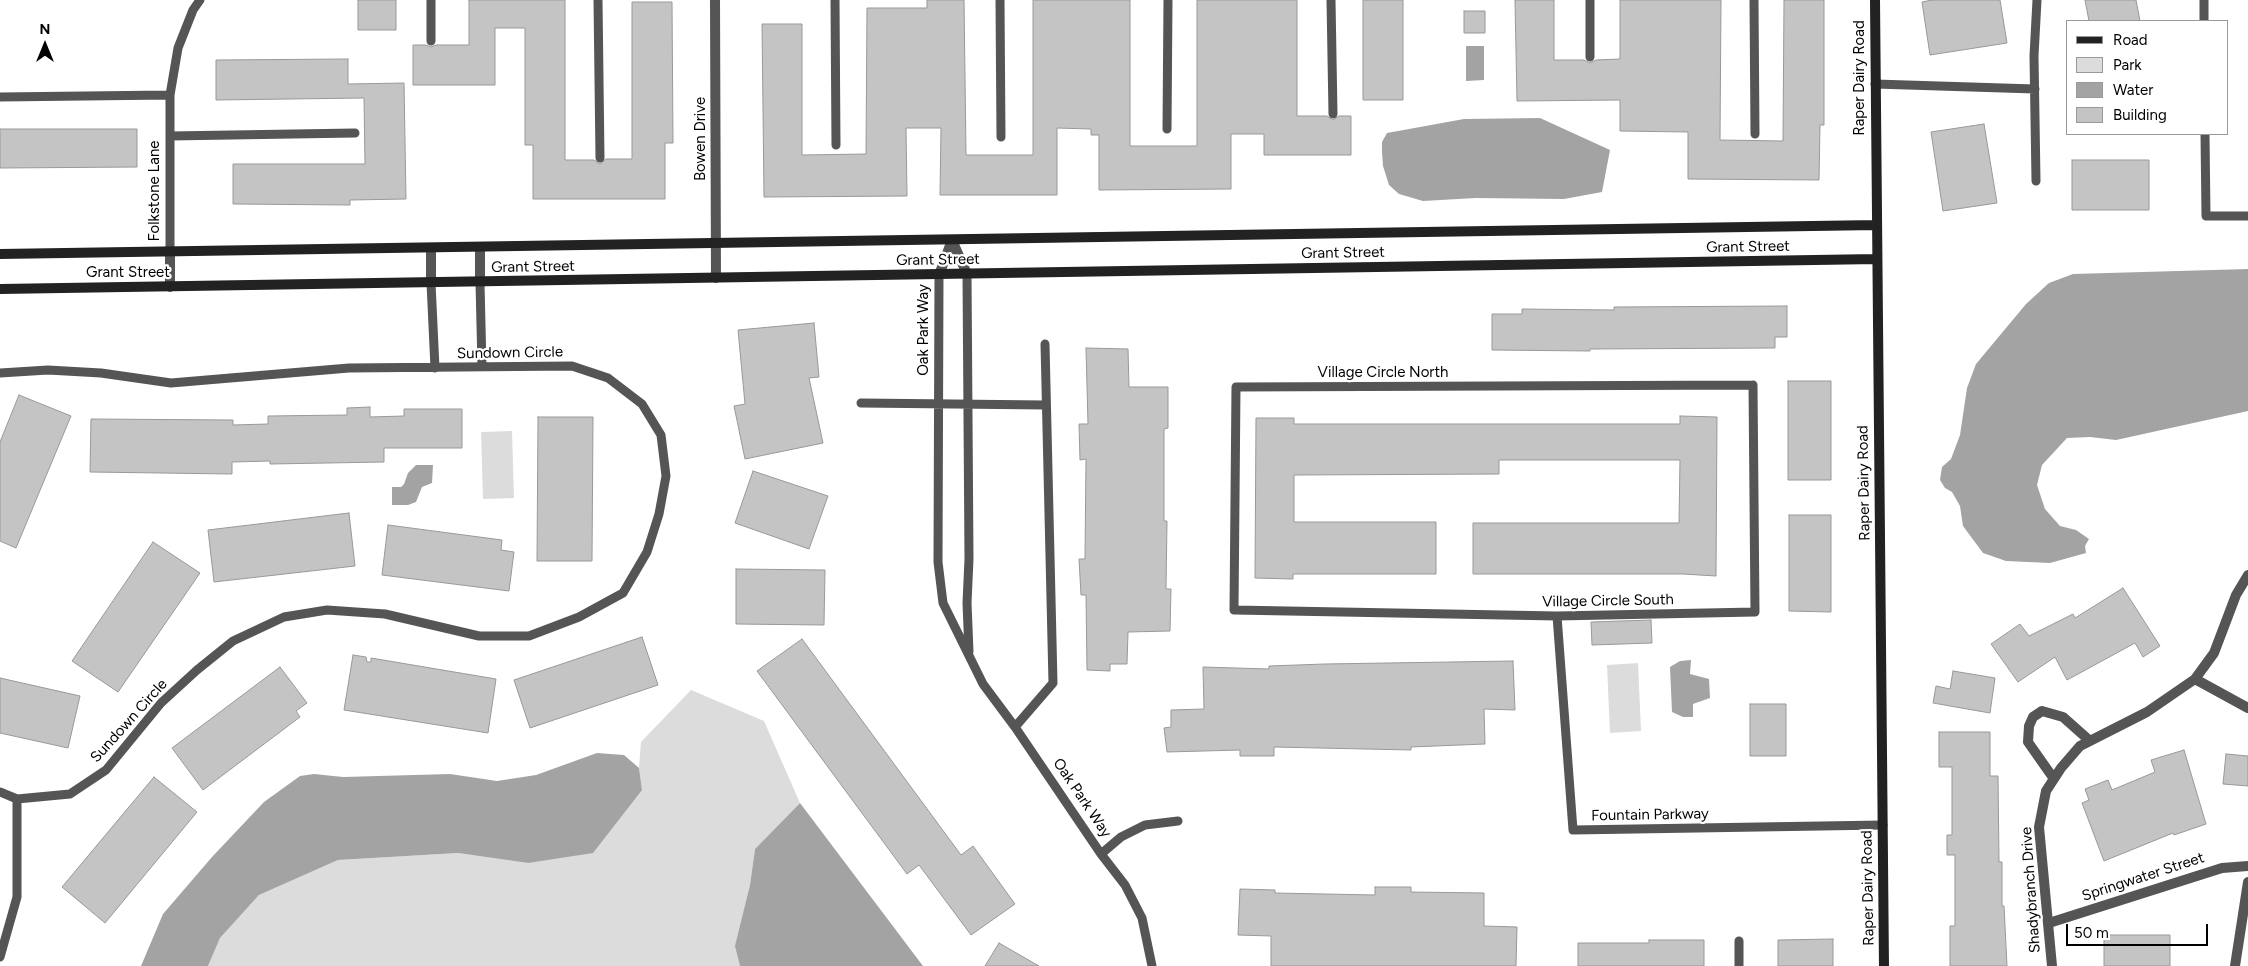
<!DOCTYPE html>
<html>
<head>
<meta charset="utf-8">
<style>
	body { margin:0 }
	#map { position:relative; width:2248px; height:966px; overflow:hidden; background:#fff; font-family:Figtree,sans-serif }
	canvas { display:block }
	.legend { position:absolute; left:2066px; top:20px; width:162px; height:115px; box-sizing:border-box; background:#fff; border:1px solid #999; margin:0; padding:6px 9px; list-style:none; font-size:15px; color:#000 }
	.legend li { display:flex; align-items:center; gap:10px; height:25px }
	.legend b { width:25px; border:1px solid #999 }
	.north { position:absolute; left:20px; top:20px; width:50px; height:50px; -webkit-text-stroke:4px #fff; paint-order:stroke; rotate:0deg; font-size:14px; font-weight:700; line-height:20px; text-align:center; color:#000 }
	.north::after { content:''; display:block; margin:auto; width:18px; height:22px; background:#000; clip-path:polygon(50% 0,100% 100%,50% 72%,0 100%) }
	.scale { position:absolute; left:2066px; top:924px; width:142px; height:22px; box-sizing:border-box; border:2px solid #000; border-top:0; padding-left:6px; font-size:15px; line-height:18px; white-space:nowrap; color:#000; -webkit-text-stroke:4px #fff; paint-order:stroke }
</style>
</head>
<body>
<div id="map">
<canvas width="2248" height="966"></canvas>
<ul class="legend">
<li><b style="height:6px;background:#222"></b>Road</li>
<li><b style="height:14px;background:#dcdcdc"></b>Park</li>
<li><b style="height:14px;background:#a3a3a3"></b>Water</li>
<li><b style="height:14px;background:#c4c4c4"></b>Building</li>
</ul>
<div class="north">N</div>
<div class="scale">50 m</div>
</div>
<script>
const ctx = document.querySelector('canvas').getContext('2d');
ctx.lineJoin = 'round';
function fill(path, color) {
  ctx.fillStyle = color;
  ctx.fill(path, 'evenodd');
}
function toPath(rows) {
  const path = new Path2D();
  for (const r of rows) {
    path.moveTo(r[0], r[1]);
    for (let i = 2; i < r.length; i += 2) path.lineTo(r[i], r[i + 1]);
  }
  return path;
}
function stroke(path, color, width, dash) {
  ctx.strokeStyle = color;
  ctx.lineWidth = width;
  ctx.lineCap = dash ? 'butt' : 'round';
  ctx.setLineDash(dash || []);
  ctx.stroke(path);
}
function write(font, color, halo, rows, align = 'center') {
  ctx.font = font + ' Figtree,sans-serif';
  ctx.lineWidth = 4.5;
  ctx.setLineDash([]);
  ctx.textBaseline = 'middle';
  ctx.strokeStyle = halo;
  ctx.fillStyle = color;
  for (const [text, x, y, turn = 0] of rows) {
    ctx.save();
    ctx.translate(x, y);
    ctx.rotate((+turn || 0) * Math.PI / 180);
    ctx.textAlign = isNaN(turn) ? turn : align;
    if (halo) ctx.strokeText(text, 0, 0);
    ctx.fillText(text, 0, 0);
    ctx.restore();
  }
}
fill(toPath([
	[512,431,514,498,483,499,481,432],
	[1638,663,1641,731,1610,733,1607,665],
	[691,690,764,721,800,803,755,849,750,885,736,946,740,966,208,966,220,938,259,895,338,860,458,853,528,863,642,790,639,768,641,742]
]), '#dcdcdc');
fill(toPath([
	[1466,46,1484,46,1484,80,1466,81],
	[1540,118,1610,150,1602,192,1564,199,1476,198,1423,201,1399,194,1389,185,1383,166,1382,152,1382,142,1387,133,1464,119],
	[2248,269,2248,411,2116,440,2090,437,2067,438,2042,465,2037,485,2045,509,2060,526,2076,530,2089,539,2085,546,2086,553,2050,563,2006,561,1983,553,1963,526,1960,506,1952,492,1945,488,1940,480,1942,467,1951,459,1960,435,1967,388,1976,364,2026,304,2049,283,2073,274],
	[416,465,433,465,432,483,422,487,416,502,408,505,392,505,392,487,401,487,404,484,408,473],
	[1691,660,1690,674,1709,679,1710,698,1693,704,1693,717,1683,717,1672,712,1670,667,1680,661],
	[597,753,624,755,639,768,642,790,593,853,528,863,458,853,338,860,259,895,220,938,208,966,141,966,163,914,212,857,264,802,300,776,314,774,343,777,450,774,497,781,536,775],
	[800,803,923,966,740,966,735,946,750,885,755,849]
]), '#a3a3a3');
const building = toPath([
	[358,0,396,0,396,30,358,30,358,0],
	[469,0,565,0,565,160,594,160,600,164,606,159,632,159,632,2,672,2,673,143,665,143,665,199,533,199,533,145,525,145,525,28,495,28,495,85,413,85,413,45,426,45,431,47,436,45,469,45,469,0],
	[927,0,964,0,966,155,1033,155,1033,0,1130,0,1130,146,1197,146,1197,0,1297,0,1297,116,1327,116,1333,120,1339,116,1351,116,1351,155,1264,155,1264,134,1231,134,1231,189,1099,190,1099,135,1091,135,1091,129,1057,128,1057,195,940,195,941,128,906,128,907,196,764,197,762,24,802,24,802,155,866,154,867,8,927,8,927,0],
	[1363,0,1403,0,1403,100,1363,100,1363,0],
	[1515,0,1554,0,1554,60,1584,60,1590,63,1596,60,1620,59,1620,0,1721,0,1720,140,1783,141,1784,0,1824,0,1824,125,1820,125,1819,180,1688,179,1688,132,1620,131,1620,100,1517,101,1515,0],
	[1932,0,2000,0,2007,43,1930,55,1922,2,1932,0],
	[2085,0,2136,0,2140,21,2089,21,2085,0],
	[1464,11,1485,11,1485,33,1464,33,1464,11],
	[348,59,348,84,404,83,406,199,350,200,350,205,233,204,233,164,365,164,364,98,216,100,216,60,348,59],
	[1984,124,1997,203,1943,211,1931,132,1984,124],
	[0,129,137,129,137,167,0,168,0,129],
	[2072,160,2149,160,2149,210,2072,210,2072,160],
	[1787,306,1787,337,1775,337,1775,348,1590,349,1590,351,1492,350,1492,314,1522,314,1522,309,1614,310,1614,307,1787,306],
	[814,323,819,377,809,378,823,443,745,459,734,406,745,404,738,330,814,323],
	[1086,348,1128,349,1129,387,1168,387,1168,428,1164,429,1164,521,1167,521,1166,589,1171,589,1170,631,1128,632,1127,664,1110,664,1110,671,1087,670,1086,595,1081,595,1079,559,1085,559,1086,459,1080,460,1079,424,1088,424,1086,348],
	[1788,381,1831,381,1831,480,1788,480,1788,381],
	[19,395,71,416,16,548,0,541,0,442,19,395],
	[370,407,370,417,404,416,404,409,462,409,462,448,384,448,384,462,270,464,270,461,232,462,232,474,90,472,91,419,233,420,233,425,268,424,268,416,347,415,347,408,370,407],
	[1680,416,1717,417,1716,576,1683,574,1473,574,1473,523,1679,523,1680,460,1499,460,1499,474,1294,475,1294,522,1436,522,1436,574,1293,574,1293,579,1255,578,1256,418,1294,418,1294,424,1680,424,1680,416],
	[538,417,593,417,592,561,537,561,538,417],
	[753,471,828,496,809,549,735,523,753,471],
	[349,513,355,566,214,582,208,530,349,513],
	[1789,515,1831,515,1831,612,1789,611,1789,515],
	[388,525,502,540,501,550,514,552,509,591,382,575,388,525],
	[153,542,200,573,118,692,72,661,153,542],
	[736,569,825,570,824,625,736,624,736,569],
	[2123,588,2160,646,2143,657,2135,643,2067,680,2055,657,2018,682,1991,644,2020,624,2029,636,2073,614,2075,618,2123,588],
	[1651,620,1652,643,1592,645,1591,622,1651,620],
	[642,637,658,685,530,728,514,680,642,637],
	[802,639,961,855,973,846,1015,904,971,935,919,865,907,874,757,671,802,639],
	[353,655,366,657,367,662,371,662,371,658,496,679,488,733,344,710,353,655],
	[1513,661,1515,710,1484,709,1485,744,1411,747,1411,750,1274,747,1274,756,1240,756,1240,750,1167,752,1164,728,1171,727,1171,710,1204,709,1203,667,1269,669,1269,666,1325,664,1513,661],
	[280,667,307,703,296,711,300,717,203,790,172,748,280,667],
	[1953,671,1995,678,1990,713,1933,703,1936,686,1950,689,1953,671],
	[0,678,80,696,68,748,0,733,0,678],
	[1750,704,1786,704,1786,756,1750,756,1750,704],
	[1939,732,1990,732,1990,776,1998,776,1999,862,2002,862,2002,906,2004,906,2007,966,1950,966,1950,926,1955,926,1955,855,1947,855,1947,835,1952,835,1952,767,1939,767,1939,732],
	[2184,750,2206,824,2174,835,2173,833,2104,861,2082,803,2089,800,2085,789,2108,780,2112,790,2155,772,2151,760,2184,750],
	[2226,754,2248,756,2248,786,2223,784,2226,754],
	[154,777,197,812,105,923,62,887,154,777],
	[1375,887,1411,887,1411,892,1484,893,1484,926,1517,927,1516,966,1271,966,1271,936,1238,935,1240,889,1275,890,1275,893,1375,895,1375,887],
	[2104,935,2170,935,2170,966,2104,966,2104,935],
	[1833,939,1833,966,1778,966,1778,940,1833,939],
	[1649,940,1704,940,1704,966,1578,966,1578,943,1649,943,1649,940],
	[999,943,1039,966,985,966,999,943]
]);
fill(building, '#c4c4c4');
stroke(building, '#999', 1);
stroke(toPath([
	[431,0,431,41],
	[598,0,600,158],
	[835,0,836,145],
	[1000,0,1001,137],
	[1331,0,1333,114],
	[1590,0,1590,57],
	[1754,0,1755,134],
	[2204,0,2204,21],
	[1875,84,2035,89],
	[0,97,170,95],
	[1167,129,1168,0],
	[2205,134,2206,216,2248,216],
	[170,136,355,133],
	[2036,181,2034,56,2037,0],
	[170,252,170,95,178,48,193,10,200,0],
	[967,274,969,559,967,603,969,652],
	[939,275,938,562,943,603,983,684,1015,727,1101,854,1125,885,1142,918,1152,966],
	[431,283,435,368],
	[480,283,482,367],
	[0,373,48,370,101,373,171,383,349,368,572,366,608,378,642,404,661,435,666,476,659,514,647,552,623,593,579,617,529,636,479,636,385,614,327,610,284,617,233,641,197,670,161,703,106,770,70,794,17,799,0,792],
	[1753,385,1755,612,1557,616,1234,610,1236,387,1753,385],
	[861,403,1045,405],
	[1557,616,1573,830,1883,825],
	[1015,727,1053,683,1045,344],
	[1101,854,1121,837,1145,825,1178,821],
	[0,957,17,897,17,799],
	[1739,966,1739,941]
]), '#555', 9);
stroke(toPath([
	[715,0,716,278],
	[952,240,967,274],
	[480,248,480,283],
	[431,249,431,283],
	[170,252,170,287],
	[939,275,952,240],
	[2195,679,2248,708],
	[2054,779,2028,742,2029,726,2033,717,2042,711,2063,717,2090,741],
	[2049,923,2222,868,2248,866],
	[2052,966,2039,827,2046,791,2061,768,2080,746,2147,712,2195,679,2214,653,2236,595,2248,575],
	[2235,966,2248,882]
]), '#555', 10);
stroke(toPath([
	[1875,0,1884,966],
	[0,254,1877,225],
	[0,289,1877,259]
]), '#222', 10);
write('15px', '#000', '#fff', [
	["Raper Dairy Road",1860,78,-90],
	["Bowen Drive",701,139,-90],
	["Folkstone Lane",155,191,-90],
	["Grant Street",1748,247,-1],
	["Grant Street",1343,253,-1],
	["Grant Street",938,260,-1],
	["Grant Street",533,267,-1],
	["Grant Street",128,273],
	["Oak Park Way",924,330,-90],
	["Sundown Circle",510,353,-1],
	["Village Circle North",1383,373],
	["Raper Dairy Road",1864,483,-91],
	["Village Circle South",1608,601,-1],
	["Sundown Circle",129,721,-48],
	["Oak Park Way",1082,798,56],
	["Fountain Parkway",1650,815,-1],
	["Springwater Street",2143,877,-18],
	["Raper Dairy Road",1868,888,-91],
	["Shadybranch Drive",2031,890,-94]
]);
</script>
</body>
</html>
